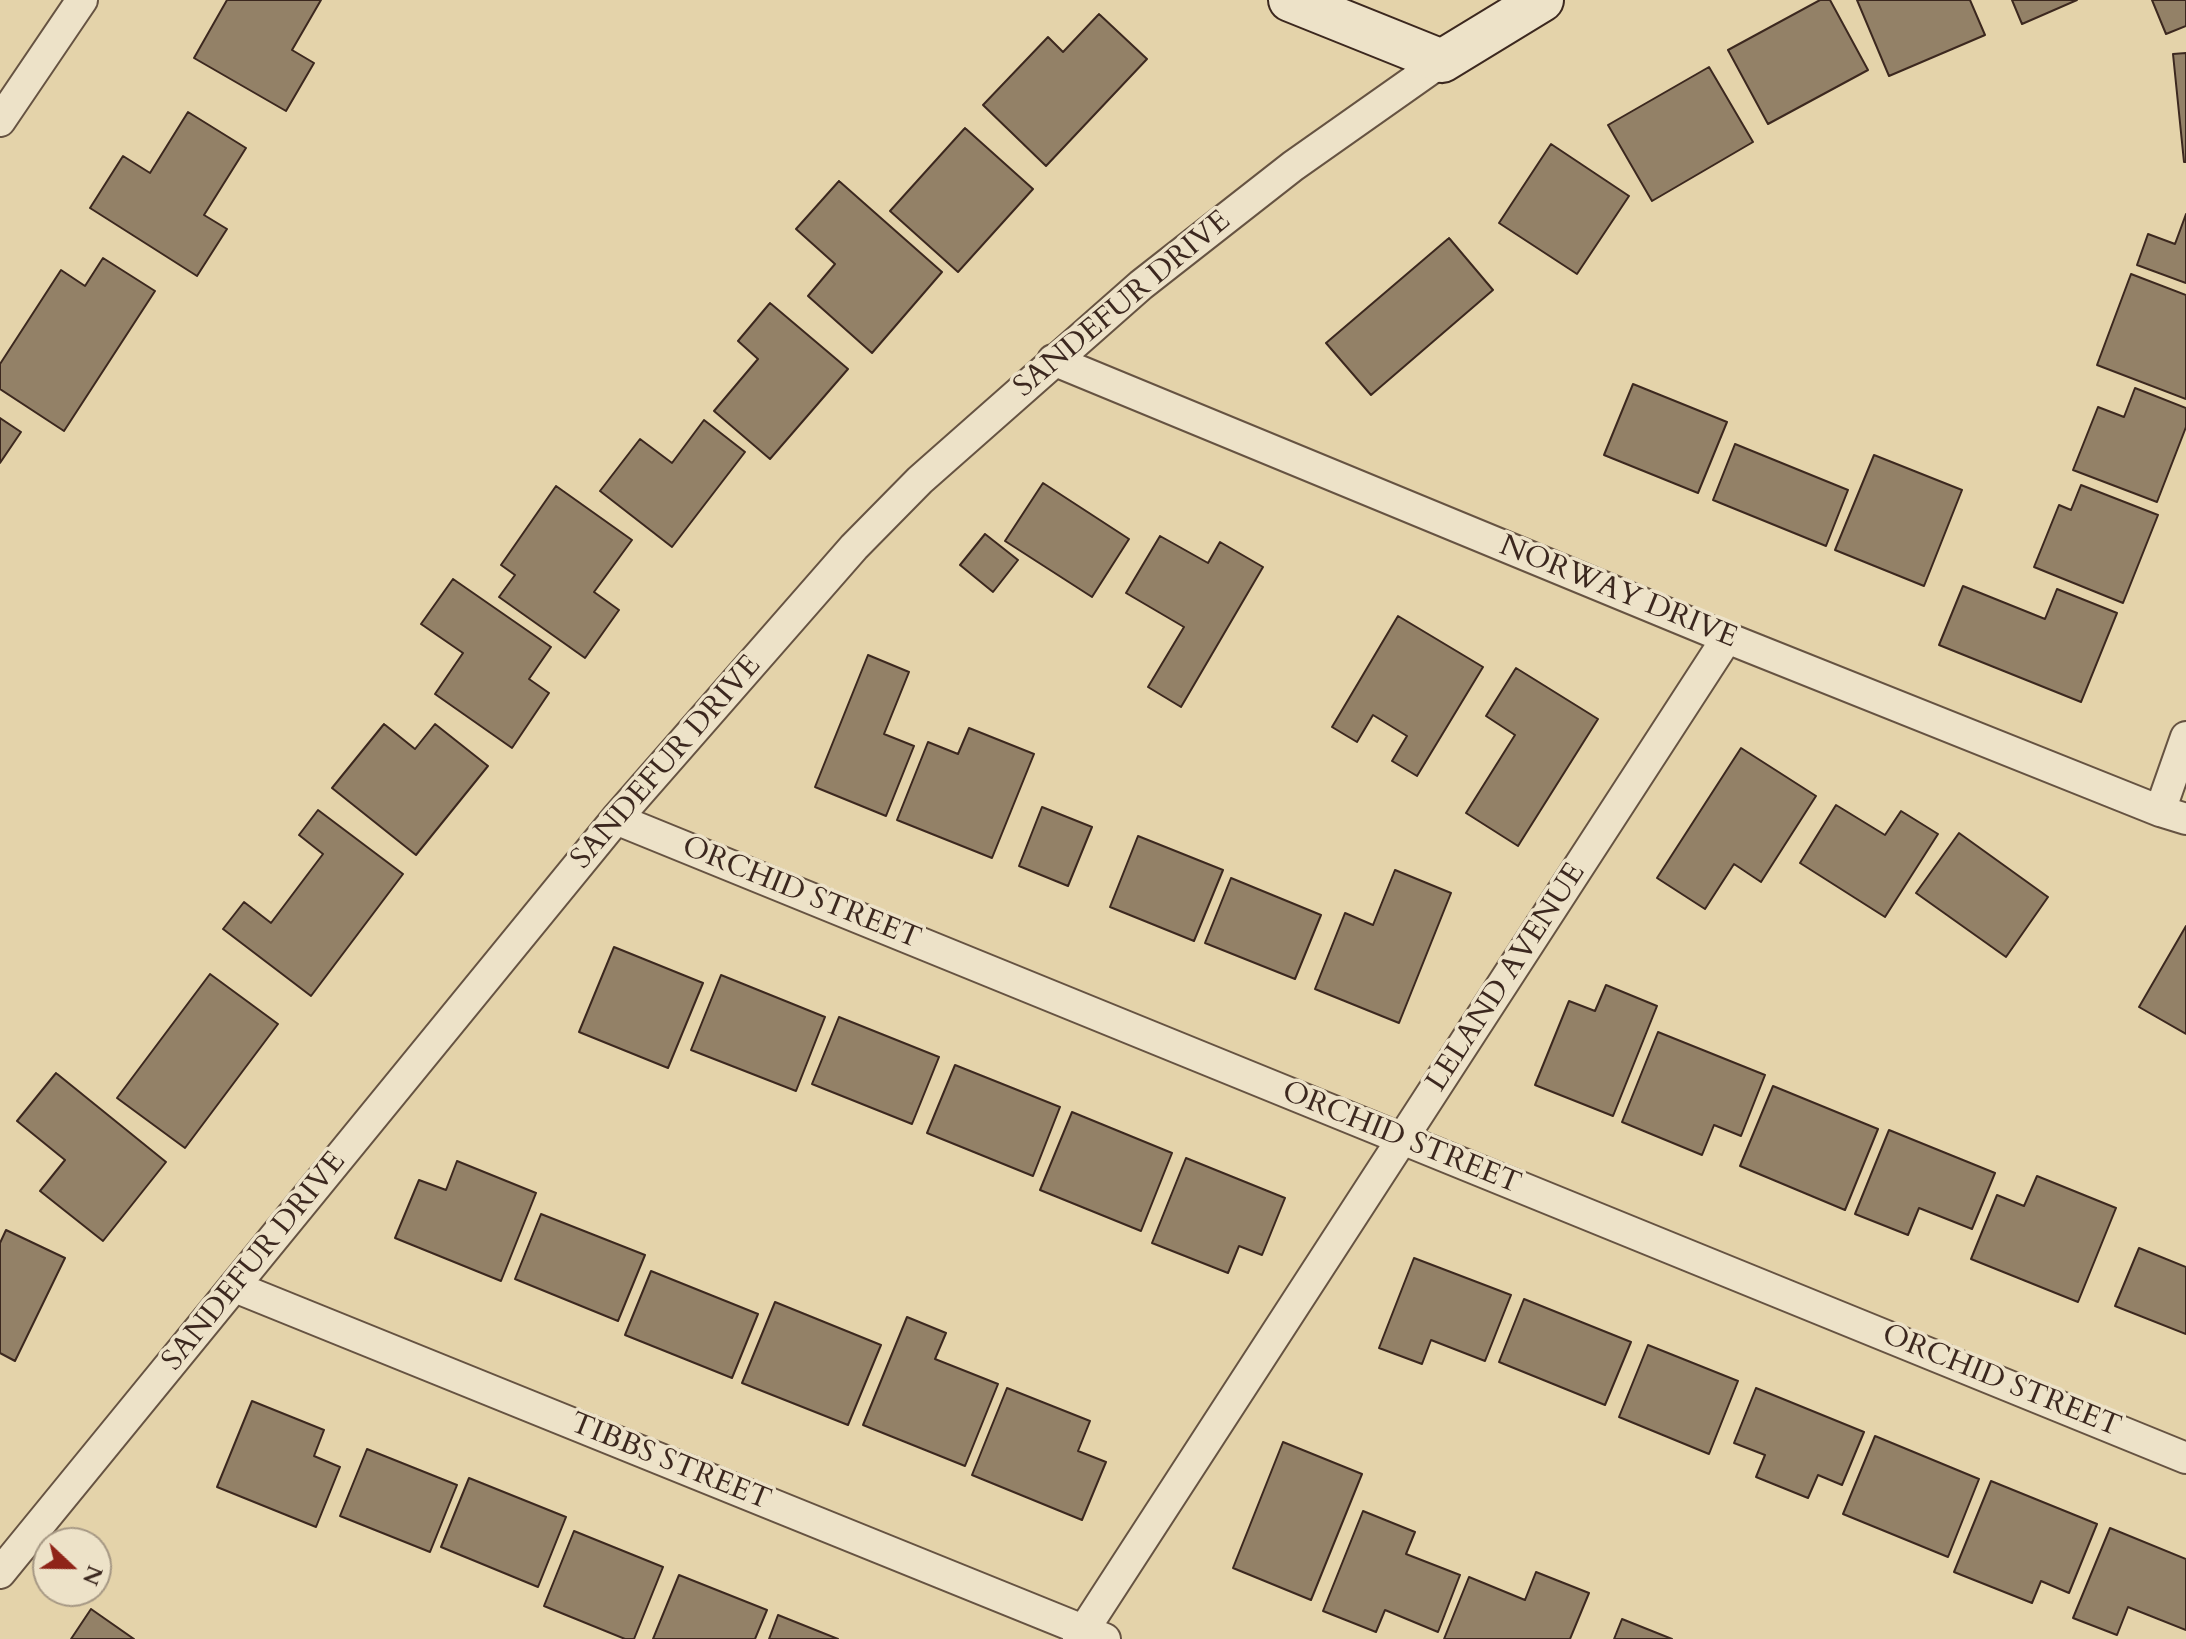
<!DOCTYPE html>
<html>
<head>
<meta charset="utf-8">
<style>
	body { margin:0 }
	#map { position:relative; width:2186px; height:1639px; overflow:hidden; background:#e4d3aa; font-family:Cardo,serif }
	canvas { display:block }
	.north { position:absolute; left:32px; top:1527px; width:80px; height:80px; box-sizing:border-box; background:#ede2c8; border:2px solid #a69884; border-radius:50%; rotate:112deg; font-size:22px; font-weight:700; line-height:32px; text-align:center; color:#3c281f }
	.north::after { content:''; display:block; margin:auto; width:28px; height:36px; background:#8f2418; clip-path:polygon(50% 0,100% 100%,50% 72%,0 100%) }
</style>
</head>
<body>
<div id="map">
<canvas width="2186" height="1639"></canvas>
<div class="north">N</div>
</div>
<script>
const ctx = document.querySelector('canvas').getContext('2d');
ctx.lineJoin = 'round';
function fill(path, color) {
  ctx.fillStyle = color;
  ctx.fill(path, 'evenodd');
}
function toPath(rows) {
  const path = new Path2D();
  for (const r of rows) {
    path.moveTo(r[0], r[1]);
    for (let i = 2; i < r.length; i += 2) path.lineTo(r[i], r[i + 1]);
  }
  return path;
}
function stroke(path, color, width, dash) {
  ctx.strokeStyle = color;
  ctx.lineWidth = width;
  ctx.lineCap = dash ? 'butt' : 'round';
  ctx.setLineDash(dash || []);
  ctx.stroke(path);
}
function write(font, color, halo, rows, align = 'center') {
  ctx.font = font + ' Cardo,serif';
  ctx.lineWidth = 7;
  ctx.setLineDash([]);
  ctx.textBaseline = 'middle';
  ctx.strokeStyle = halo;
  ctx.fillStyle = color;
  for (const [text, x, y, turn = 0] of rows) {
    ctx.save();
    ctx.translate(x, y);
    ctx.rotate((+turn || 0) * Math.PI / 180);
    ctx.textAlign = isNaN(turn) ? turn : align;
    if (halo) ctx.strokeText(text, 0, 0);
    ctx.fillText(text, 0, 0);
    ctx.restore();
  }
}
const building = toPath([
	[227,0,321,0,292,50,314,63,286,111,194,58,227,0],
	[1820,0,1830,0,1868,70,1768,124,1728,50,1820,0],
	[1857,0,1970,0,1985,35,1889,76,1857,0],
	[2012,0,2077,0,2022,24,2012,0],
	[2152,0,2186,0,2186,26,2166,34,2152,0],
	[1099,14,1147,59,1046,166,983,105,1048,37,1063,52,1099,14],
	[2186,53,2186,162,2184,162,2173,54,2186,53],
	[1709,67,1753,142,1652,201,1608,125,1709,67],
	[188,112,246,148,204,215,227,229,197,276,90,208,123,156,150,173,188,112],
	[965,128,1033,189,958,272,890,211,965,128],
	[1551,144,1629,196,1577,274,1499,223,1551,144],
	[839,181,942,272,872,353,808,296,835,264,796,229,839,181],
	[2186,214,2186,283,2137,265,2148,234,2175,244,2186,214],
	[1449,238,1493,290,1371,395,1326,343,1449,238],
	[103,258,155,291,64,431,0,389,0,364,61,270,85,286,103,258],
	[2131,274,2186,295,2186,399,2097,365,2131,274],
	[770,303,848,369,770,459,714,411,758,359,738,341,770,303],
	[1633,384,1727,422,1698,493,1604,455,1633,384],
	[2135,388,2186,408,2186,427,2157,502,2073,470,2098,407,2124,417,2135,388],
	[0,418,21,432,0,463,0,418],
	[704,420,745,452,672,547,600,491,640,439,672,463,704,420],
	[1735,444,1848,490,1826,546,1713,500,1735,444],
	[1874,455,1962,490,1924,586,1835,550,1874,455],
	[1043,483,1129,539,1092,597,1005,541,1043,483],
	[2081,485,2158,515,2123,603,2034,567,2059,505,2071,510,2081,485],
	[556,486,632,540,594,592,619,610,585,658,499,597,515,575,501,565,556,486],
	[985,534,1018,560,993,592,960,565,985,534],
	[1160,536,1208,563,1220,542,1263,567,1181,707,1148,687,1184,627,1126,593,1160,536],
	[453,579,551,647,529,679,549,693,512,748,435,694,463,653,421,624,453,579],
	[1963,586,2045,619,2057,589,2117,613,2081,702,1939,645,1963,586],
	[1398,616,1483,667,1417,776,1392,761,1407,736,1373,715,1357,742,1332,727,1398,616],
	[868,655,909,672,884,734,914,746,886,816,815,787,868,655],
	[1516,668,1598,719,1518,846,1466,813,1515,735,1486,716,1516,668],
	[384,724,415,749,435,724,488,766,416,855,332,788,384,724],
	[969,728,1034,754,992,858,897,820,928,742,958,754,969,728],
	[1741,748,1816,796,1761,882,1734,864,1705,909,1657,878,1741,748],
	[1836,805,1885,835,1901,811,1938,834,1885,917,1800,863,1836,805],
	[1042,807,1092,827,1068,886,1019,866,1042,807],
	[318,810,403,874,311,996,223,929,244,902,271,923,323,854,299,835,318,810],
	[1959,833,2048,897,2006,957,1916,893,1959,833],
	[1138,836,1223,870,1194,941,1110,907,1138,836],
	[1395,870,1451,893,1399,1023,1315,989,1345,913,1373,925,1395,870],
	[1231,878,1321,915,1295,979,1205,943,1231,878],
	[2186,926,2186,1034,2139,1007,2186,926],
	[614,947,703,983,668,1068,579,1032,614,947],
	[210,974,278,1024,185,1148,117,1098,210,974],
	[721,975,825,1017,796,1091,691,1050,721,975],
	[1606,985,1657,1006,1613,1116,1535,1085,1569,1001,1595,1011,1606,985],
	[839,1017,939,1057,912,1124,812,1084,839,1017],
	[1658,1032,1765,1075,1741,1136,1714,1125,1702,1155,1622,1122,1658,1032],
	[955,1065,1060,1107,1033,1176,927,1133,955,1065],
	[56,1073,166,1162,103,1241,40,1191,65,1160,17,1121,56,1073],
	[1773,1086,1878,1129,1845,1210,1740,1166,1773,1086],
	[1072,1112,1172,1153,1141,1231,1040,1190,1072,1112],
	[1889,1130,1995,1173,1972,1229,1919,1208,1908,1235,1855,1214,1889,1130],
	[1186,1158,1285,1198,1262,1255,1239,1246,1228,1273,1152,1243,1186,1158],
	[457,1161,536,1193,501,1281,395,1238,419,1180,446,1190,457,1161],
	[2037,1176,2116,1208,2078,1302,1971,1259,1997,1195,2024,1206,2037,1176],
	[541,1214,645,1255,618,1321,515,1279,541,1214],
	[6,1230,65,1258,15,1361,0,1353,0,1243,6,1230],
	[2139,1248,2186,1267,2186,1334,2115,1306,2139,1248],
	[1414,1258,1511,1295,1485,1361,1431,1340,1422,1364,1379,1348,1414,1258],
	[651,1271,758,1314,732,1378,625,1335,651,1271],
	[1524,1299,1631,1342,1605,1405,1499,1362,1524,1299],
	[775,1302,881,1345,848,1425,742,1383,775,1302],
	[907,1317,946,1333,935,1359,998,1384,965,1466,863,1425,907,1317],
	[1648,1345,1738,1381,1709,1454,1619,1417,1648,1345],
	[1007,1388,1090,1421,1078,1451,1106,1462,1082,1520,972,1475,1007,1388],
	[1756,1388,1864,1432,1842,1485,1818,1475,1808,1498,1756,1477,1765,1455,1734,1443,1756,1388],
	[252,1401,324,1430,314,1456,340,1467,316,1527,217,1487,252,1401],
	[1875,1436,1979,1479,1948,1557,1843,1514,1875,1436],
	[1283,1442,1362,1474,1311,1600,1233,1568,1283,1442],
	[367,1449,457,1485,430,1552,340,1516,367,1449],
	[469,1478,566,1517,538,1587,441,1547,469,1478],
	[1991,1481,2097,1524,2069,1593,2041,1581,2032,1603,1954,1572,1991,1481],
	[1363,1511,1415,1532,1406,1554,1460,1575,1438,1632,1385,1610,1376,1632,1323,1611,1363,1511],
	[2110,1528,2186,1559,2186,1630,2128,1607,2117,1635,2073,1618,2110,1528],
	[574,1531,663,1567,634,1639,625,1639,544,1606,574,1531],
	[1536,1572,1589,1593,1570,1639,1444,1639,1469,1577,1525,1600,1536,1572],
	[679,1575,767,1610,755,1639,653,1639,679,1575],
	[91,1609,134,1639,71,1639,91,1609],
	[778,1615,838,1639,769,1639,778,1615],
	[1622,1619,1672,1639,1614,1639,1622,1619]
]);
fill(building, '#938167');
stroke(building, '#3c281f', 2);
const street = toPath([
	[0,121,82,0],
	[1053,360,1727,638,2160,811,2186,819],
	[2160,811,2186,737],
	[616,819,2186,1458],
	[235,1287,1105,1639],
	[0,1573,616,819,854,547,920,480,1141,285,1293,166,1442,61],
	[1078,1639,1727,638]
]);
const secondary = toPath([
	[1290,0,1442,61,1542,0]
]);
stroke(street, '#665342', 34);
stroke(secondary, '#3c281f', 46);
stroke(street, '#ede2c8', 30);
stroke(secondary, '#ede2c8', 42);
write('30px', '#3c281f', '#ede2c8', [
	["SANDEFUR DRIVE",1123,305,-40],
	["NORWAY DRIVE",1618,593,22],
	["SANDEFUR DRIVE",667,763,-49],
	["ORCHID STREET",801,894,22],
	["LELAND AVENUE",1507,978,-57],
	["ORCHID STREET",1401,1139,22],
	["SANDEFUR DRIVE",255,1262,-51],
	["ORCHID STREET",2001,1382,22],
	["TIBBS STREET",670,1463,22]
]);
</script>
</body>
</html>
